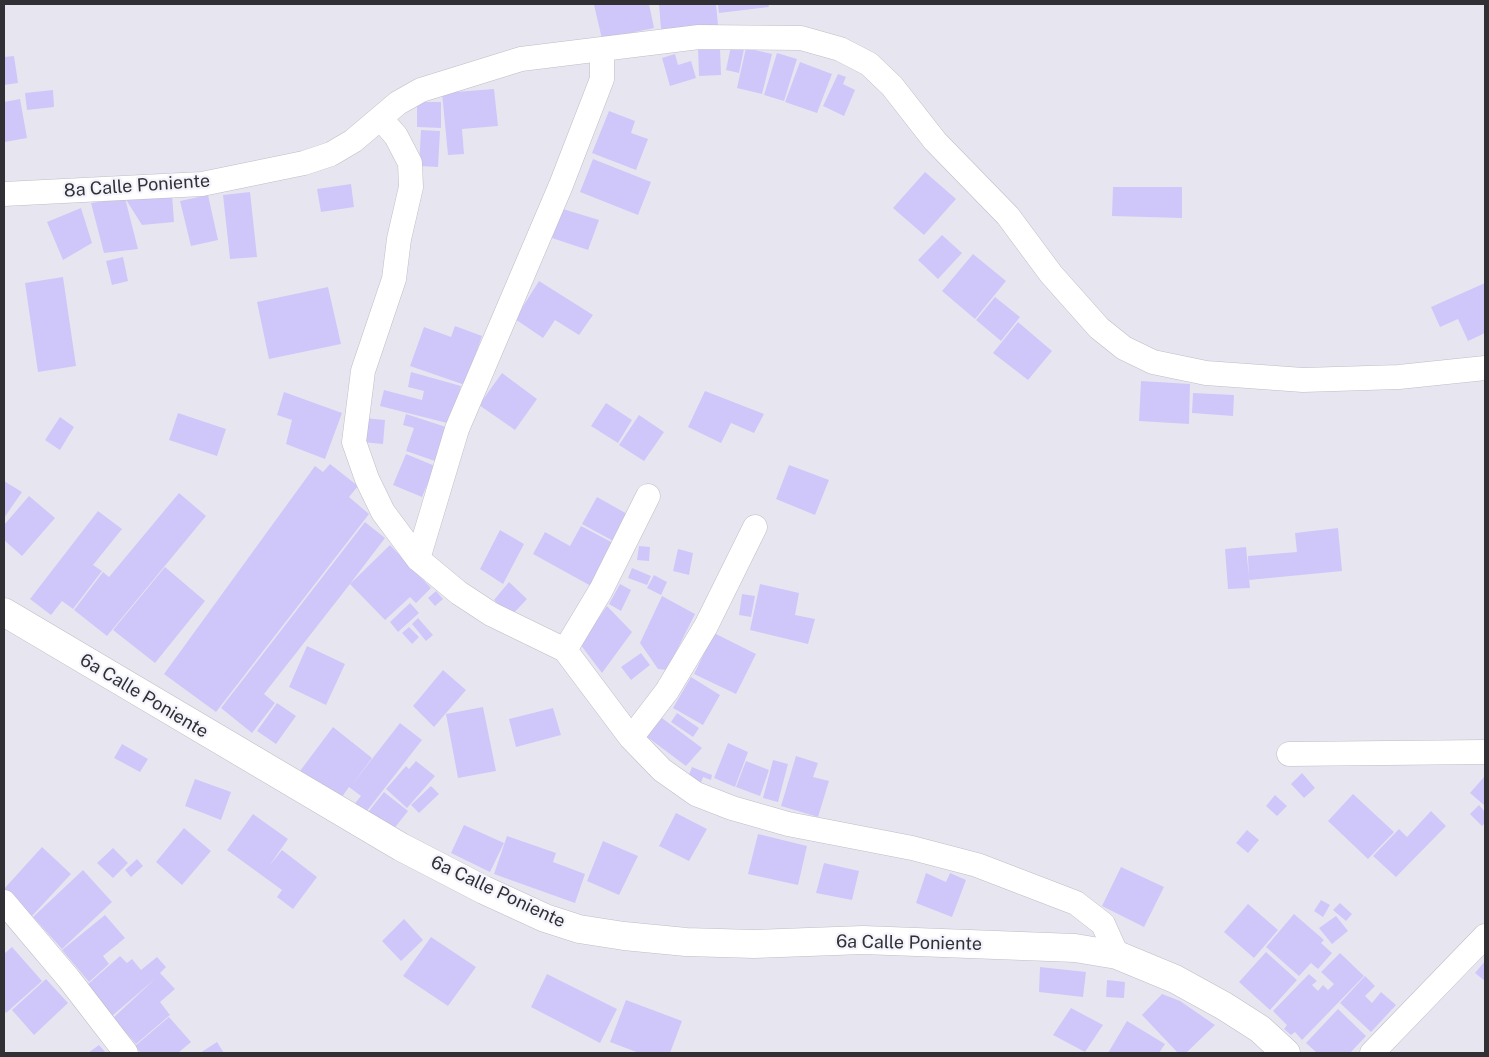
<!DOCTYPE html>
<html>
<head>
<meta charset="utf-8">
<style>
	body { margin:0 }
	#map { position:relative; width:1489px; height:1057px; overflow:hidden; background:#e7e6f0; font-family:"Public Sans",sans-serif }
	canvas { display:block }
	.frame { position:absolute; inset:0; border:5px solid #313034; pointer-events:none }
</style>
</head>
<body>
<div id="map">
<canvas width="1489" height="1057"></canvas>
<div class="frame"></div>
</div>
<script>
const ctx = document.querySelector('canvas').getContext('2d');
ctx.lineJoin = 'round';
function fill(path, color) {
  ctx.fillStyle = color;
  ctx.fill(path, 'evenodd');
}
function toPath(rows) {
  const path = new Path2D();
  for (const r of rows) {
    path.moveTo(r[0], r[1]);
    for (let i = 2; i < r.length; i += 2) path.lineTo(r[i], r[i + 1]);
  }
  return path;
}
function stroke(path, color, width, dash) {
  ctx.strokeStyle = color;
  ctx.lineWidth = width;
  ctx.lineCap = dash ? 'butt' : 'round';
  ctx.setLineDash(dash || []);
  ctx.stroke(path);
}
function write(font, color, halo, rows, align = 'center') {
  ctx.font = font + ' "Public Sans",sans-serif';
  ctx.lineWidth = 4.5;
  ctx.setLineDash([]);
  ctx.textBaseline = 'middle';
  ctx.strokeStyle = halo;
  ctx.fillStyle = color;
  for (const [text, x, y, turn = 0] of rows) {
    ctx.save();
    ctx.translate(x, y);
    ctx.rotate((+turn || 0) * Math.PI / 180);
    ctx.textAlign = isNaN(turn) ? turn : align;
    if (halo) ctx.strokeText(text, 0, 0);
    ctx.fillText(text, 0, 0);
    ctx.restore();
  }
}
fill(toPath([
	[601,4,649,4,654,28,602,39,594,5],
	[659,4,716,4,718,25,661,29],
	[718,4,768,4,769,7,719,13],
	[731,46,744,49,739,73,726,70],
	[698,48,720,48,721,75,699,76],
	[746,48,772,54,762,94,737,88],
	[777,53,797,59,784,101,764,95],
	[675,54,678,65,691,61,696,78,670,86,662,58],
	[14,56,18,83,4,85,4,57],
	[800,62,832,74,817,113,785,102],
	[838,74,846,77,843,84,855,90,844,116,823,106],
	[494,89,498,126,462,129,464,154,448,155,442,93],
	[53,90,54,107,27,110,25,93],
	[20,99,27,138,5,142,4,102],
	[417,102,441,102,441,128,417,127],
	[609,111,635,121,631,133,648,139,636,170,592,153],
	[421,130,440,131,438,167,419,166],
	[593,159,651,182,638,215,580,192],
	[925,172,956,199,924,235,893,208],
	[351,184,354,207,321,212,317,189],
	[1113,187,1182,187,1182,218,1112,216],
	[250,192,257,257,230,259,223,195],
	[172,194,174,222,142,225,125,198],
	[208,195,218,240,191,246,180,201],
	[125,198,138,249,104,253,91,203],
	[81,208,92,243,63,260,47,222],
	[563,209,599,220,588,250,552,238],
	[942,235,962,253,938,279,918,260],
	[973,254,1006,281,975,319,942,291],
	[123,257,128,281,112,285,106,261],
	[63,277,76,366,38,372,25,283],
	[539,281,593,315,579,335,555,320,543,338,515,319],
	[1485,283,1485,333,1468,341,1458,319,1440,327,1431,307],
	[328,287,341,344,269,359,257,302],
	[995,297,1020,317,1001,341,976,320],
	[1018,322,1052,351,1028,380,993,353],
	[455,326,482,336,465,385,410,366,424,327,451,337],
	[411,372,461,386,451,424,380,406,384,390,422,400,424,391,408,387],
	[502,373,537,399,515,430,479,405],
	[1141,381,1190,384,1189,424,1139,421],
	[705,391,764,414,754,433,731,423,721,443,688,427],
	[284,392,342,413,325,459,286,444,292,420,277,415],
	[1193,393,1234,395,1233,416,1192,413],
	[606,403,632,420,618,443,591,426],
	[178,413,226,429,217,456,169,440],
	[406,414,446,427,435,461,406,451,414,428,403,425],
	[639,415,664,432,644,461,619,445],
	[60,417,74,427,60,450,45,440],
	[364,418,385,420,383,444,362,442],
	[406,454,435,466,422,497,393,485],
	[330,464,358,486,349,497,369,514,216,712,164,674,315,466,323,472],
	[789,465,829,480,815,515,776,499],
	[4,481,22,492,4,518],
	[179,493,206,516,107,636,74,610,103,572,109,577],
	[29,496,55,518,22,556,4,540,4,525],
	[597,497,629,515,615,542,582,524],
	[98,511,122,529,93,565,102,571,73,609,62,601,51,615,30,599],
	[365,522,385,538,350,584,390,545,431,588,416,603,410,597,385,620,350,584,264,694,275,703,252,733,221,708],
	[581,526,615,544,591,586,533,554,545,532,570,546],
	[1338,528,1342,571,1249,580,1248,556,1297,552,1295,533],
	[500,530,524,544,503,584,480,569],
	[639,546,650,547,649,561,637,560],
	[1246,547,1250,588,1228,589,1225,549],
	[678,549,693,553,689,575,673,571],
	[165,567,205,601,155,663,113,630],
	[632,568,651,576,647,585,628,578],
	[654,575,667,582,661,595,647,588],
	[509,582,527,599,511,616,494,600],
	[620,584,631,590,621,611,609,604],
	[760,584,799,593,795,615,815,619,808,644,750,630],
	[436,591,443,599,435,606,428,598],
	[742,594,755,596,751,617,739,615],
	[662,596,695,614,667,670,658,669,640,643],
	[410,603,419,613,398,632,390,622],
	[607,606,632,632,602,673,580,644],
	[418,618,433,635,426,641,412,624],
	[409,627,419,637,412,644,402,633],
	[714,633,756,654,736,694,694,674],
	[307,646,345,664,326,705,289,687],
	[641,653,650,665,631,680,621,667],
	[443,670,466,690,434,727,413,706],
	[691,677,720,695,703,725,673,708],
	[277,703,296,716,276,744,257,731],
	[483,707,496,771,458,778,446,714],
	[553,708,561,735,516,747,509,719],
	[677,713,699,728,693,737,671,722],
	[662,718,702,748,686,766,646,736],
	[400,723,422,740,363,816,352,807,361,796,349,787,339,801,300,771,333,727,372,758,351,786],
	[728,743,748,752,735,787,714,778],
	[122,744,148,759,140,772,114,758],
	[796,756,818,763,813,777,829,781,818,817,781,806],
	[773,760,788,764,778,802,763,798],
	[416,761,435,776,407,808,386,789,406,766,409,769],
	[746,761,769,770,760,796,736,787],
	[692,767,712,775,711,780,703,777,700,786,687,780],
	[1302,773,1315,788,1304,798,1291,784],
	[1484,777,1485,778,1485,806,1470,793],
	[195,779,231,792,221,820,185,806],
	[431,786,439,794,419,813,411,805],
	[384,792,408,811,389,835,365,816],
	[1353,794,1394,832,1368,859,1328,821],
	[1275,795,1287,806,1277,816,1266,806],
	[1479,805,1485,812,1485,823,1482,826,1470,814],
	[1431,811,1446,826,1396,877,1373,856,1399,829,1407,837],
	[676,813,707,829,689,861,659,846],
	[253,814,288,839,269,866,282,850,317,877,293,909,277,897,282,890,227,850],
	[464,825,504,843,490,872,451,853],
	[184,828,211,851,182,885,156,862],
	[1247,830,1259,840,1248,853,1236,843],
	[758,834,807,846,798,885,748,874],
	[507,836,556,853,553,862,585,874,575,903,494,874],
	[603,841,638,856,619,895,587,881],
	[42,847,71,874,32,916,4,889],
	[113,848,128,863,113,878,97,863],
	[137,859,143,866,131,877,125,870],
	[824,863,859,871,852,900,816,893],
	[1121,867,1164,887,1144,927,1102,906],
	[83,870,112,902,62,949,33,917],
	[926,873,946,882,950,873,966,880,952,917,916,903],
	[1321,900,1330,905,1323,917,1314,911],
	[1340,903,1352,914,1346,921,1333,910],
	[1248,904,1278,930,1254,958,1224,932],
	[1294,914,1324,940,1321,943,1332,953,1318,969,1311,963,1299,976,1266,947],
	[105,915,125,938,103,956,109,964,89,982,62,950],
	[1336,916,1348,931,1332,944,1319,928],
	[404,919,423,940,401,961,382,941],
	[431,937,476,967,448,1006,403,976],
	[12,947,42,981,6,1013,4,1010,4,954],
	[1266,952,1297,980,1270,1010,1239,982],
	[1340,953,1364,976,1302,1040,1295,1032,1291,1035,1284,1029,1287,1025,1273,1011,1309,974,1317,981,1312,985,1318,991,1323,985,1328,990,1334,984,1321,972],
	[120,956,127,963,132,959,141,970,157,957,166,967,160,973,175,989,160,1002,170,1015,136,1044,113,1018,156,978,112,1016,86,986],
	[1485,961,1485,981,1475,973],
	[1040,967,1086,972,1083,997,1039,992],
	[547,974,617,1009,600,1043,531,1007],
	[1365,976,1375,986,1365,996,1372,1003,1381,992,1396,1005,1371,1032,1340,1003],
	[46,979,68,1003,34,1035,12,1010],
	[1107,980,1125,982,1124,998,1106,997],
	[1162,994,1180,1001,1215,1025,1186,1053,1178,1053,1142,1015],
	[626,1000,682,1021,670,1053,639,1053,610,1042],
	[1071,1008,1103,1025,1085,1052,1053,1035],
	[1338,1009,1366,1036,1350,1053,1317,1053,1306,1043],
	[169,1017,191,1042,178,1053,141,1053,135,1046],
	[1127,1021,1165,1044,1159,1053,1108,1053],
	[217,1042,224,1053,200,1053],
	[99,1045,106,1053,88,1053]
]), '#cfc7f9');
const minor = toPath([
	[381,119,396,136,410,163,411,187,399,239,394,279,363,371,354,442,367,479,383,512,418,559,459,593,491,614,565,650,631,738,662,770,696,794,732,808,788,824,912,848,977,865,1076,903,1103,924,1117,955],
	[4,194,202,184,304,163,331,154,353,141,398,103,421,90,521,59,699,37,801,38,840,49,869,64,892,86,935,141,1008,216,1051,274,1099,328,1124,348,1153,362,1206,373,1303,380,1399,377,1485,368],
	[418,559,457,429,561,185,602,79,602,50],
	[565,650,601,590,648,496],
	[631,738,667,691,706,626,755,527],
	[1289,754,1485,752],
	[4,902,69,979,126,1053],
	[1372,1053,1485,936]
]);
const tertiary = toPath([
	[4,612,401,847,484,890,545,918,579,929,624,936,686,942,754,944,863,940,1075,948,1117,955,1175,979,1224,1006,1260,1029,1286,1053]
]);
stroke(minor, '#bdbdc6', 25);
stroke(tertiary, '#bdbdc6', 29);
stroke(minor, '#fff', 24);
stroke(tertiary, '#fff', 28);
write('18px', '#313034', '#f4f4fd', [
	["8a Calle Poniente",137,186,-4],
	["6a Calle Poniente",144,696,31],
	["6a Calle Poniente",498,892,25],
	["6a Calle Poniente",909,943,1]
]);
</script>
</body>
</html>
